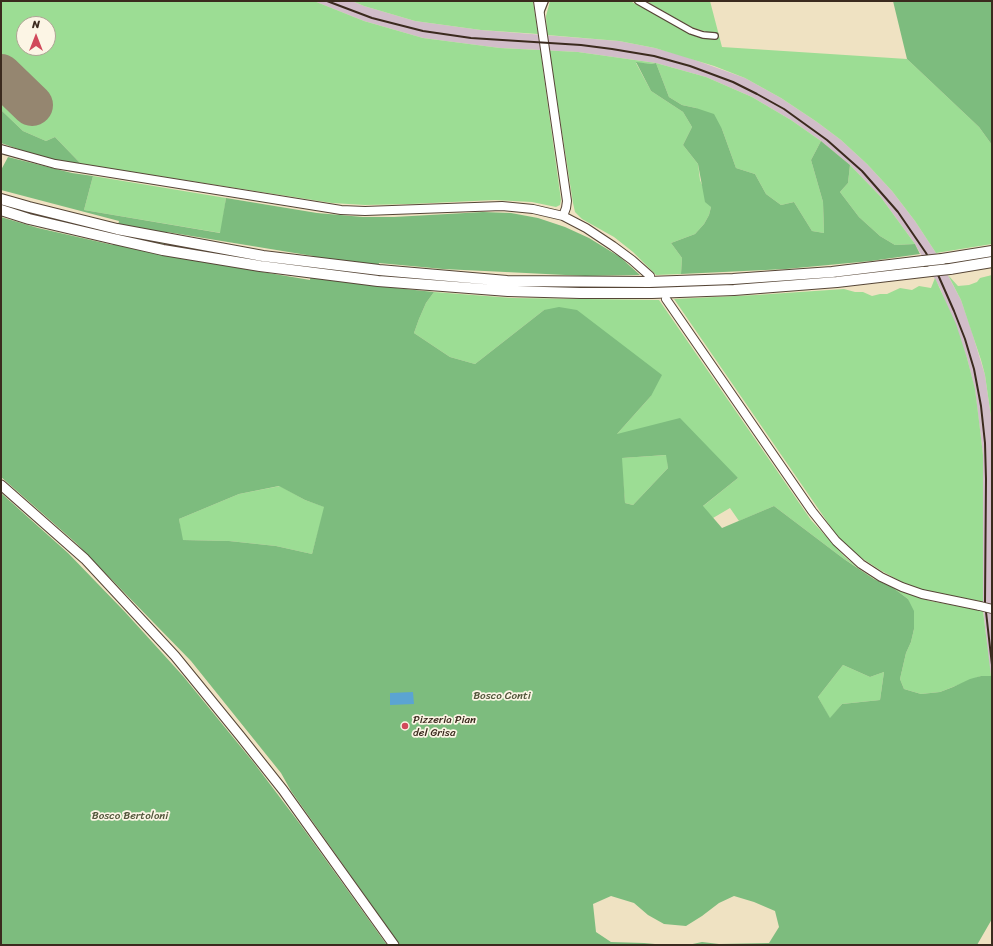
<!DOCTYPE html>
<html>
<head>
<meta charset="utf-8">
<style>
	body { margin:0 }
	#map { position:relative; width:993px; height:946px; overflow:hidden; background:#efe2c2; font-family:Sriracha,sans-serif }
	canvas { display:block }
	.frame { position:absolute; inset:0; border:2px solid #3b2a1e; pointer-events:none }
	.north { position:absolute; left:16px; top:16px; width:40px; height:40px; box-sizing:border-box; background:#fcf5e5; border:1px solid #afa495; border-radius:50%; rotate:0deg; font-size:11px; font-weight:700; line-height:16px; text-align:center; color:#3b2a1e }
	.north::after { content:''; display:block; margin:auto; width:14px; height:18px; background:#d1495b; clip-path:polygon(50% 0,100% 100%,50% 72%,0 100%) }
</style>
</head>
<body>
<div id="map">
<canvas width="993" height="946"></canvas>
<div class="frame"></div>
<div class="north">N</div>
</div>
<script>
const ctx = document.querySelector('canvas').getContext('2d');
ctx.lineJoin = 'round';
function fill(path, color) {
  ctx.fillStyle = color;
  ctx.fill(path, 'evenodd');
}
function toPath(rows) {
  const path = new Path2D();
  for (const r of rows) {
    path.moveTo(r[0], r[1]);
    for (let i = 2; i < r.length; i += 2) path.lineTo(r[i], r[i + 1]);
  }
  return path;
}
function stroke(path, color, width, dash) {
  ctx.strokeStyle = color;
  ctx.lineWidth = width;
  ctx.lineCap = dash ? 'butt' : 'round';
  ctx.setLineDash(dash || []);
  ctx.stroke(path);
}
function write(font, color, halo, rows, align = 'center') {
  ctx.font = font + ' Sriracha,sans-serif';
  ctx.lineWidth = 3.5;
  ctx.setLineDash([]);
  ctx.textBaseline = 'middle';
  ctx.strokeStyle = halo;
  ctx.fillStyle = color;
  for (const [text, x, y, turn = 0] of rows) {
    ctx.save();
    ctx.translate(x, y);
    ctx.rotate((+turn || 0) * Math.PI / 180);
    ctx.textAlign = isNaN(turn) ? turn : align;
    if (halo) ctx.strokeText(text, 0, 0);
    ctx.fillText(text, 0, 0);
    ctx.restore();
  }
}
fill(toPath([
	[314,1,352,1,364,6,415,21,481,30,619,41,655,48,684,56,745,78,781,98,817,122,841,140,867,164,892,191,915,221,936,253,961,300,971,329,985,375,992,424,992,680,989,667,982,598,983,455,975,390,967,358,940,288,915,244,880,196,850,165,821,141,791,120,752,97,706,77,656,63,578,52,500,48,423,38,364,21]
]), '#d1bdc9');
fill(toPath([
	[1,1,314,1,364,21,423,38,500,48,578,52,656,63,706,77,752,97,791,120,821,141,811,160,823,202,824,233,812,231,794,202,781,205,766,194,755,174,736,168,722,129,696,108,682,105,669,97,656,63,651,64,636,63,651,91,683,112,692,127,683,145,698,164,700,180,711,207,709,215,704,224,695,234,671,243,682,258,681,274,656,275,633,252,614,237,582,219,575,212,573,203,550,55,541,55,561,200,560,205,556,207,532,202,495,200,410,204,365,205,332,203,81,164,55,137,46,141,23,131,1,110],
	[24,24,48,24,48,48,24,48],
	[352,1,533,1,538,34,481,30,415,21,364,6],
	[550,1,630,1,693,35,707,38,717,38,716,33,707,32,691,27,646,1,710,1,722,47,907,59,979,127,992,145,992,244,936,253,915,221,892,191,867,164,841,140,817,122,781,98,745,78,714,66,655,48,619,41,547,35,546,16],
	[850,165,880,196,915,244,895,245,880,236,859,217,840,192,848,183],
	[93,176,226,198,221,233,84,210],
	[948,275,958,286,969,285,977,282,980,278,992,275,992,424,985,375,981,360,961,300],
	[935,278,956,324,967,358,975,389,979,421,983,455,983,611,991,676,981,676,940,692,921,694,904,689,900,679,906,653,911,642,914,629,908,599,892,587,930,601,979,610,980,601,930,592,905,584,880,570,857,555,837,536,674,299,756,295,844,289,855,292,863,292,872,296,880,294,887,294,900,288,912,290,919,286,931,288],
	[434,292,512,298,659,300,811,520,845,557,860,569,844,559,774,506,739,521,730,508,713,518,702,507,738,478,617,434,651,396,544,310,475,364,450,357,414,333,419,319,426,303],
	[667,455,668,468,633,505,625,503,621,458],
	[280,486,305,500,325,507,312,554,276,546,229,541,182,540,179,519,239,494],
	[843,665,870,677,884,672,880,700,842,704,830,719,818,697]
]), '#9cdd94');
fill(toPath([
	[893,1,992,1,992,145,979,127,907,59],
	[636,62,651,64,656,63,669,97,682,105,696,108,714,114,722,129,736,168,755,174,766,194,781,205,794,202,812,231,824,233,823,202,811,160,821,141,850,165,848,183,840,192,859,217,880,236,895,245,915,244,920,254,871,261,786,269,681,274,682,258,671,243,695,234,704,224,709,215,711,207,705,202,698,164,683,145,692,127,683,112,651,91],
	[1,110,23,131,46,141,55,137,81,164,65,162,35,155,1,143],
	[8,157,72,173,93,176,84,210,220,233,226,198,317,213,363,217,394,217,483,212,511,213,538,218,565,227,589,238,620,257,640,275,585,276,526,273,443,269,379,263,377,286,434,292,426,303,419,319,414,333,450,357,475,364,544,310,559,307,577,310,662,375,651,396,617,434,680,418,738,478,703,506,722,528,774,506,844,559,874,579,892,587,908,599,914,611,914,629,911,642,906,653,900,679,904,689,921,694,940,692,953,687,970,679,981,676,991,676,992,919,977,945,688,945,702,942,719,944,769,943,779,927,775,911,754,902,734,896,719,903,702,916,686,926,664,924,648,915,634,903,611,896,593,904,596,932,611,942,644,943,655,944,655,945,400,945,291,791,281,773,191,661,76,543,1,477,1,217,38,228,113,245,119,221,1,190,1,170],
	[167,232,313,256,310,280,162,255],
	[666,455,668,468,633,505,625,503,622,458],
	[279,486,305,500,324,507,312,554,276,546,229,541,183,540,179,519,239,494],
	[843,665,870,677,884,672,880,700,842,704,830,718,818,697],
	[1,493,68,553,125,612,183,676,254,763,300,824,387,945,1,945]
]), '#7dbc7e');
fill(toPath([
	[413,692,414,704,390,705,390,693]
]), '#5ba4d2');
stroke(toPath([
	[1,75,32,105]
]), '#958670', 42);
const street = toPath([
	[638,1,691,31,703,35,715,36],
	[541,11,545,1]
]);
const secondary = toPath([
	[538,1,567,201,566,208,563,216],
	[1,149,55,164,341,210,365,211,502,206,533,209,563,216,586,228,613,246,632,260,650,276],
	[666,299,812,511,836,541,861,564,881,577,902,587,922,594,980,606]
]);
const primary = toPath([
	[1,485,85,559,175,656,241,737,283,790,394,945]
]);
const highway = toPath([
	[1,199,29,207,117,229,263,256,379,270,507,281,649,282,733,279,832,272,923,261],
	[1,210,29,219,114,239,163,250,260,266,378,281,508,291,580,293,652,293,734,290,837,282,931,271],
	[942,259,992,251],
	[950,269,992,262]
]);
stroke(street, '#564637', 8);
stroke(secondary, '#564637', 10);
stroke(primary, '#564637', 11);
stroke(highway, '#564637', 12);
stroke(street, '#fff', 5.5);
stroke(secondary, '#fff', 8);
stroke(primary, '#fff', 9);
stroke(highway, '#fff', 10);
stroke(toPath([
	[327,1,372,18,423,31,471,38,581,45,612,49,654,56,690,66,733,82,757,94,784,109,827,140,862,171,898,212,926,253,939,277,954,311,965,339,974,369,981,406,985,443,986,479,985,603,992,665]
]), '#3b2a1e', 2);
const secondaryBridge = toPath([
	[980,606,992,609]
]);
const highwayBridge = toPath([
	[923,261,942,259],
	[931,271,950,269]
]);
stroke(secondaryBridge, '#564637', 10, []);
stroke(highwayBridge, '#564637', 12, []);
stroke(secondaryBridge, '#fff', 8);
stroke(highwayBridge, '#fff', 10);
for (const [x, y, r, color] of [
	[405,726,4,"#d1495b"]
]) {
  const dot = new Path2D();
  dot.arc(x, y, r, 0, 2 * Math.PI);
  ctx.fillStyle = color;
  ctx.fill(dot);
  stroke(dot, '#fcf5e5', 1.5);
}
write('11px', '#53573c', '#fcf5e5', [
	["Bosco Conti",502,696],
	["Bosco Bertoloni",130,816]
]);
write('11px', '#3b2a1e', '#fcf5e5', [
	["Pizzeria Pian",413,720],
	["del Grisa",413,733]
], 'left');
</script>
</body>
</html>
